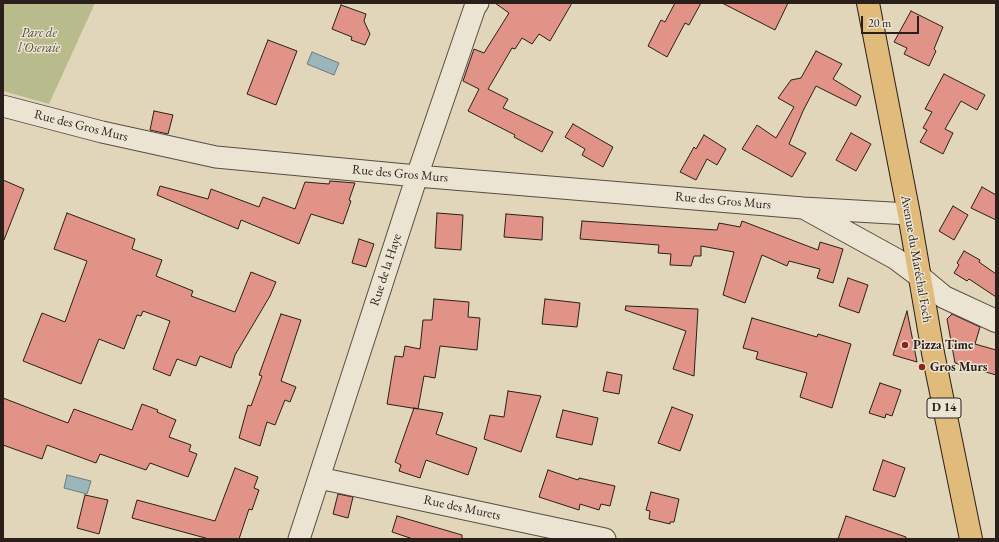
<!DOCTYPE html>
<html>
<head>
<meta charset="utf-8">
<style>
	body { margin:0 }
	#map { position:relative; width:999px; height:542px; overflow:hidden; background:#e1d6b9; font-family:"EB Garamond",serif }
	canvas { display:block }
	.frame { position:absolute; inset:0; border:4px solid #2a1f1a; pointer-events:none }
	.scale { position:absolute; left:861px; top:16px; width:58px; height:18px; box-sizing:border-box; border:2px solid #2a1f1a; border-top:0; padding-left:5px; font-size:12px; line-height:14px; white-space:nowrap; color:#2a1f1a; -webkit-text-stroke:3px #ece4d2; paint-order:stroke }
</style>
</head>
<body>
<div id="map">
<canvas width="999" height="542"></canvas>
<div class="frame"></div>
<div class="scale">20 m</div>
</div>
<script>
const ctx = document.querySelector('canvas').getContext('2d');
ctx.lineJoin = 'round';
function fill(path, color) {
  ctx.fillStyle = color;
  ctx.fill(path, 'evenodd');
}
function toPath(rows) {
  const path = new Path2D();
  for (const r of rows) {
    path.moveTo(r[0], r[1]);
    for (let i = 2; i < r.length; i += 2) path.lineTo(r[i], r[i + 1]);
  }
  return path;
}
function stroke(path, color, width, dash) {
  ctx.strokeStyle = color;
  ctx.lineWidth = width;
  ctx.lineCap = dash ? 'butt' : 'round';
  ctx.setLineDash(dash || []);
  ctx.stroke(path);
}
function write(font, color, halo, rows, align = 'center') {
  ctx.font = font + ' "EB Garamond",serif';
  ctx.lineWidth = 3;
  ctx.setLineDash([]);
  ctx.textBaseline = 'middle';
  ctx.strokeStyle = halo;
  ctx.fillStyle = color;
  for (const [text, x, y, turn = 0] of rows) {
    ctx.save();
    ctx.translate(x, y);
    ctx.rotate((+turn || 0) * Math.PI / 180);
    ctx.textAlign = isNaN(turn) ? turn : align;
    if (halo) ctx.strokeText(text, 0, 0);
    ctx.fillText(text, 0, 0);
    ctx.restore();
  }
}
fill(toPath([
	[3,3,95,3,49,104,3,91]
]), '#b8bc8c');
const water = toPath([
	[312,52,339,63,334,75,307,64,312,52],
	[67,475,91,481,87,494,64,488,67,475]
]);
fill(water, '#9bb6bb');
stroke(water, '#6e7a7b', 1);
const building = toPath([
	[495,3,572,3,550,41,539,34,532,44,522,38,515,49,512,48,488,89,508,99,503,108,553,132,542,152,514,137,515,135,468,111,479,89,463,81,474,49,484,53,509,13,495,3],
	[675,3,701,3,689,25,685,23,667,57,648,46,661,20,665,22,675,3],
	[722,3,788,3,775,30,722,3],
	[341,5,366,14,364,21,370,34,365,45,351,40,352,37,332,29,341,5],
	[911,11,943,27,934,49,936,51,929,66,904,54,907,48,894,42,911,11],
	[268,40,297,51,276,105,247,94,268,40],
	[816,51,842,64,833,79,861,96,856,106,816,86,803,111,789,144,806,153,792,177,742,149,757,125,776,138,794,107,778,98,791,80,801,78,816,51],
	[944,74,985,95,977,110,961,101,945,129,953,133,943,154,920,142,927,130,923,128,932,112,925,109,944,74],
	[154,111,173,115,168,134,150,130,154,111],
	[573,124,613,147,603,167,582,155,585,149,565,137,573,124],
	[851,133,871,144,856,171,836,160,851,133],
	[704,135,726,149,717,165,707,159,696,180,680,172,694,147,696,149,704,135],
	[3,180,24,189,4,240,3,240,3,180],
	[330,181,355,183,349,200,351,201,343,224,311,214,299,244,241,220,238,229,157,195,160,186,208,199,211,189,259,207,263,197,295,209,305,182,329,184,330,181],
	[982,187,996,195,996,220,971,208,982,187],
	[953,206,968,215,954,240,939,231,953,206],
	[67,213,135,239,132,249,162,260,156,276,193,291,191,296,235,312,251,272,276,282,270,296,235,355,231,368,200,356,196,366,177,359,170,376,153,369,170,321,143,311,141,316,137,315,124,349,99,339,81,384,23,361,42,313,65,322,87,261,54,249,67,213],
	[437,213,463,215,461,250,435,248,437,213],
	[506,214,543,217,542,240,504,237,506,214],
	[582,221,717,230,719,223,740,227,742,221,818,250,820,242,843,249,833,283,817,278,820,269,789,261,787,266,762,255,745,303,723,295,734,252,701,246,701,256,694,256,691,266,670,265,671,254,658,253,659,245,580,239,582,221],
	[359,239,374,244,366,267,352,263,359,239],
	[964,251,980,260,979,262,996,274,996,297,969,279,967,281,954,273,959,265,957,263,964,251],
	[848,278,868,285,859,313,839,306,848,278],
	[434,299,469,302,468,317,480,318,477,350,440,346,435,378,424,376,418,409,387,404,395,356,403,357,405,346,420,349,423,320,432,320,434,299],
	[545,299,580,303,577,327,542,324,545,299],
	[626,306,698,309,694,376,673,369,686,331,625,310,626,306],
	[907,311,917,362,893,355,907,311],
	[281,314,301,320,281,381,296,387,290,402,285,400,275,425,267,422,260,446,239,438,248,405,251,406,262,376,259,375,281,314],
	[952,314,980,327,975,344,996,350,996,375,955,363,947,319,952,314],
	[752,318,817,337,818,334,851,344,832,408,800,397,807,373,756,359,758,352,743,348,752,318],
	[607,372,622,375,619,394,603,391,607,372],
	[880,383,901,390,892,416,886,414,885,418,869,413,880,383],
	[508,391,541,396,521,452,484,439,490,415,504,417,508,391],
	[3,398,68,423,74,409,132,430,142,404,158,410,157,412,176,420,169,437,191,445,189,451,197,454,188,477,150,463,146,470,100,454,96,463,47,445,42,459,3,445,3,398],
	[672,407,693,415,680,451,658,443,672,407],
	[414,408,443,413,436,434,477,448,468,475,426,460,420,478,399,471,401,465,395,462,414,408],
	[563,410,598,418,592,445,556,437,563,410],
	[883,460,905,468,895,497,873,490,883,460],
	[235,468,258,477,254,488,259,490,252,510,249,509,239,539,209,539,132,518,137,500,215,521,235,468],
	[548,470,578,480,579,478,615,486,610,506,601,504,599,510,580,504,579,510,539,497,548,470],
	[651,492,679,499,674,522,670,522,670,524,649,519,650,511,646,510,651,492],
	[338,494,353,497,348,518,333,514,338,494],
	[85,495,108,500,99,534,77,528,85,495],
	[397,516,462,535,462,539,413,539,392,532,397,516],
	[846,516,906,537,906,539,838,539,846,516]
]);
fill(building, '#e09386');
stroke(building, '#2a1f1a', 1);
const minor = toPath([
	[3,106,102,132,216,157,417,176,803,208,909,214],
	[807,210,896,259,920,277],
	[319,478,605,539],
	[299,539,417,176,475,7,478,3]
]);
const tertiary = toPath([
	[920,277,944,297,996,321]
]);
const primary = toPath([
	[868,3,909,214,933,353,971,539]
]);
stroke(minor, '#584d42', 23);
stroke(tertiary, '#584d42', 24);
stroke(primary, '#2a1f1a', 24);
stroke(minor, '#ece4d2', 21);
stroke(tertiary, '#ece4d2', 22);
stroke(primary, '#e0bb7c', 22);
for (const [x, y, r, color] of [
	[905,345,4,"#8f2418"],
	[922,367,4,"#8f2418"]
]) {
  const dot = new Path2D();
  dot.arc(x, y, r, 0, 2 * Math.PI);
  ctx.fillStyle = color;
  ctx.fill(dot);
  stroke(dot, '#ece4d2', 1.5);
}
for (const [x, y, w] of [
	[944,408,34]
]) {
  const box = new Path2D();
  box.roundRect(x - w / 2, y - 10, w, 20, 3);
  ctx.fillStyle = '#ece4d2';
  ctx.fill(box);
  stroke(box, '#2a1f1a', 1);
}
write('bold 12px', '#2a1f1a', null, [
	["D 14",944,408]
]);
write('italic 13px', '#554e3c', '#ece4d2', [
	["Parc de",39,33],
	["l'Oseraie",39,48]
]);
write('13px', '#2a1f1a', '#ece4d2', [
	["Rue des Gros Murs",81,126,14],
	["Rue des Gros Murs",400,174,5],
	["Rue des Gros Murs",723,201,5],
	["Avenue du Maréchal Foch",916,259,80],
	["Rue de la Haye",386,270,-72],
	["Rue des Murets",462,508,12]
]);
write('bold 13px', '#2a1f1a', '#ece4d2', [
	["Pizza Time",913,345],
	["Gros Murs",930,367]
], 'left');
</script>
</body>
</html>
